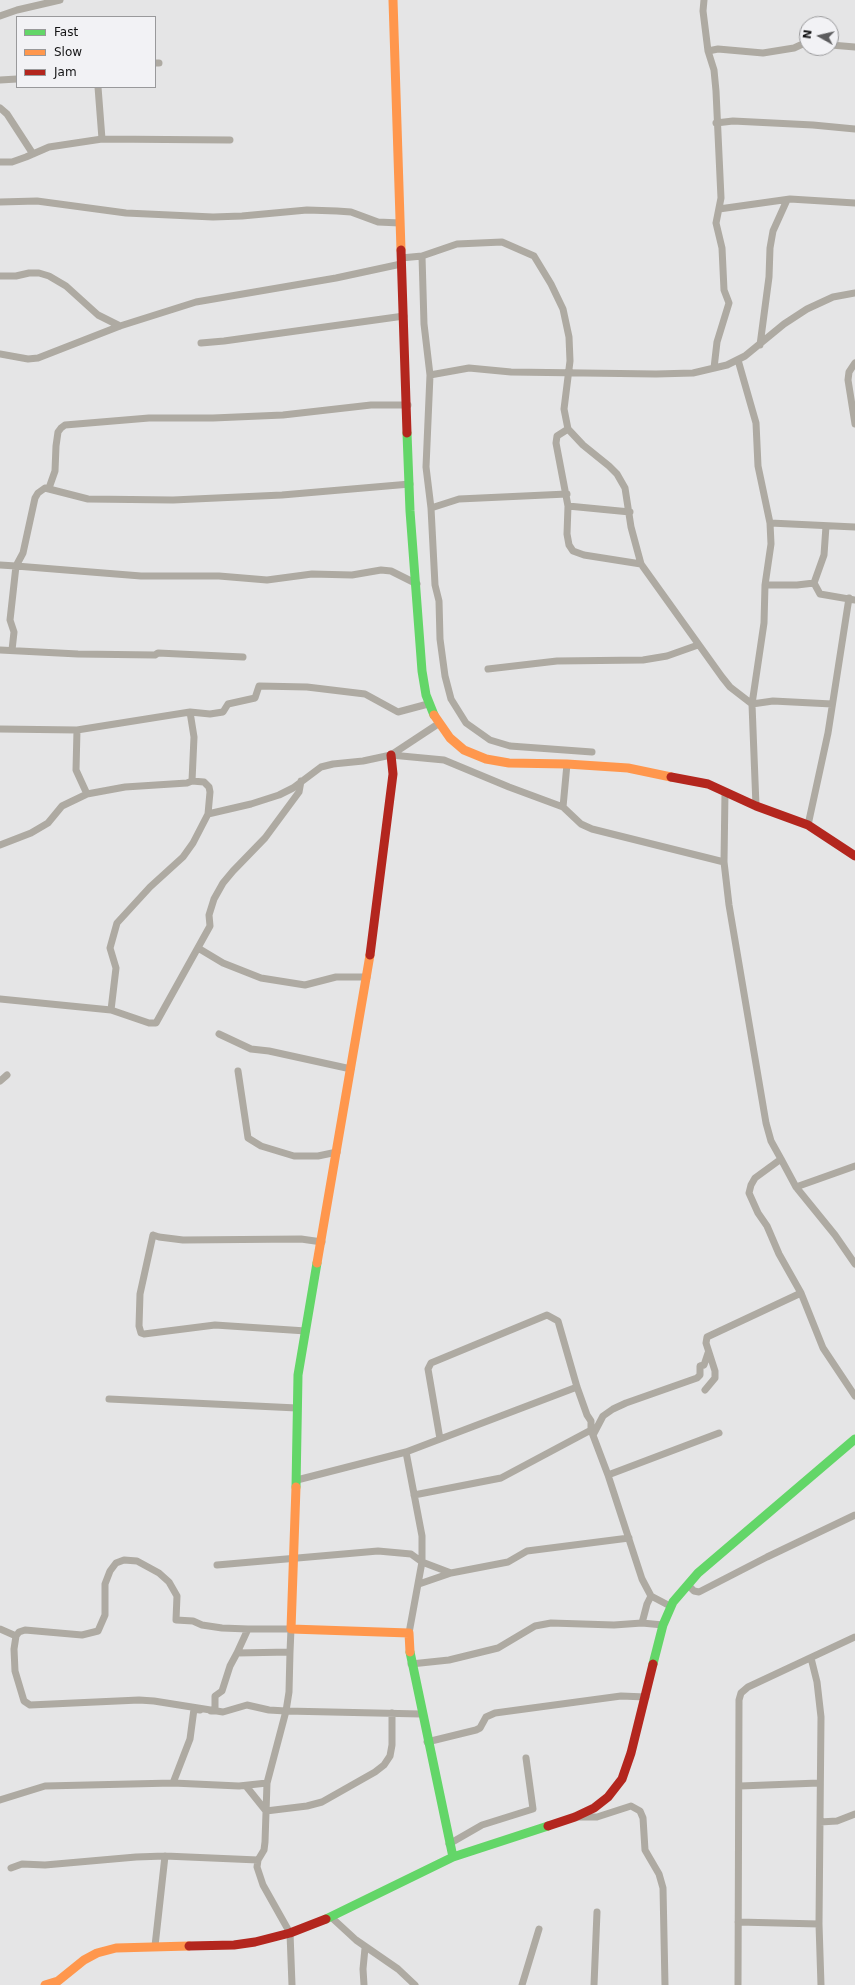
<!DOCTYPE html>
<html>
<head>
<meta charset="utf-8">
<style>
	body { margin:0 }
	#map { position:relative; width:855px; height:1985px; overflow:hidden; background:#e5e5e6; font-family:"DejaVu Sans",sans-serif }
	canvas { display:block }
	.legend { position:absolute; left:16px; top:16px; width:140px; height:72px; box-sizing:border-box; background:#f2f2f5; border:1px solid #99999b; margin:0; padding:5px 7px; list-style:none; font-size:12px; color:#131314 }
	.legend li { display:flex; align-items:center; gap:8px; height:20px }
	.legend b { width:20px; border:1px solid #99999b }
	.north { position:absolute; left:799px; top:16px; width:40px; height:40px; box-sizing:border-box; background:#f2f2f5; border:1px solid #99999b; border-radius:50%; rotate:278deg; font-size:11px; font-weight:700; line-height:16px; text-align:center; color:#131314 }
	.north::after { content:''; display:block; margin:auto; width:14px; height:18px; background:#5c5c5e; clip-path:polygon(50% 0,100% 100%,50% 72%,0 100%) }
</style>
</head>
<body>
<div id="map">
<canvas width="855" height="1985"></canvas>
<ul class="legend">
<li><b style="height:5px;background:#63d668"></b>Fast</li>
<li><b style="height:5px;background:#ff974d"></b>Slow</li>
<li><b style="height:5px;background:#b3261e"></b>Jam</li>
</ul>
<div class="north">N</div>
</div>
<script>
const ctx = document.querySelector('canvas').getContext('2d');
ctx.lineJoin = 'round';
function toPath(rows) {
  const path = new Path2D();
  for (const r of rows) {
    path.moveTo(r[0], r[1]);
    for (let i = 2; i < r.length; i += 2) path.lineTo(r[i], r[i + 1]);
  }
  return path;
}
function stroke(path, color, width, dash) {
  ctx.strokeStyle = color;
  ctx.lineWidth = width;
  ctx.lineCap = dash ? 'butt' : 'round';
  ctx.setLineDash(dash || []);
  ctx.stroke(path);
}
stroke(toPath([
	[704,0,703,11,708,51,718,49,763,53,794,48,807,42],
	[0,16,17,10,60,0],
	[831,45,855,47],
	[708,51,714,70,716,91,721,198,716,223,722,248,724,290,729,303,717,342,714,368],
	[155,63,159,63],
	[0,80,17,79],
	[98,87,102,139],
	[0,108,7,114,33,154],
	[716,123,733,121,813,125,855,129],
	[0,162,12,162,26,157,49,147,102,139,230,140],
	[0,202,37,201,126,213,213,217,242,216,307,210,337,211,351,212,378,222,400,223],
	[719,209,790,199,855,203],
	[422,256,424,324,430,375,426,467,431,508,435,585,439,601,440,639,445,676,451,699,466,723,490,740,510,746,592,752],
	[401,258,422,256,457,244,502,242,534,256,551,284,563,309,569,337,570,361,564,409,568,429,583,445,609,466,617,474,625,488,631,527,641,564,722,677,730,687,752,704,773,701,832,704],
	[0,276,16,276,29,273,39,273,49,276,66,286,98,315,120,326],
	[201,343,224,341,404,316],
	[760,345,769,277,770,248,773,231,787,200],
	[0,354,28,359,38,358,120,326,196,302,336,278,401,264],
	[738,360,756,423,758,466,770,523,771,544,765,585,764,623,752,704,756,806],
	[855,363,849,372,848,380,855,424],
	[430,375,469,368,511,372,656,374,693,373,727,365,745,356,784,324,807,309,833,297,855,293],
	[568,429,557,436,556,443,568,506,630,512],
	[49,488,55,471,56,446,58,432,61,428,65,425,149,418,213,418,283,415,371,405,408,405],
	[568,506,567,534,569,545,573,551,584,555,641,564],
	[431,508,459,499,567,494],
	[770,523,855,527],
	[0,565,16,566,23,553,35,498,38,493,45,488,88,499,173,500,282,495,410,484],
	[814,583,824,555,826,526],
	[765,585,797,585,814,583,820,594,855,600],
	[0,650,78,654,155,655,158,653,243,657],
	[12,650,14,632,10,620,16,566,141,576,219,576,267,580,312,574,352,575,381,570,391,571,417,584],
	[488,669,557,661,643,660,667,656,698,645],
	[190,712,194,737,192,781],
	[0,729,77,730,190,712,210,714,223,712,228,704,255,698,259,686,307,687,365,694,398,712,428,704],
	[391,755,438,724],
	[725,792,724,862,729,905,766,1123,771,1141,781,1159,755,1178,751,1185,749,1193,758,1213,767,1226,779,1254,801,1293],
	[87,794,125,787,187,783,192,781,204,782,209,787,210,792,208,814,193,843,183,857,150,887,117,923,110,948,116,968,111,1010],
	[563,807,567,764],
	[208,814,251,804,279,795,293,788,321,767,333,764,363,761,391,755,444,760,509,787,563,807,581,824,592,829,724,862],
	[808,825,828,733,849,598],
	[0,845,31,833,48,823,62,806,87,794,76,770,77,730],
	[198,948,223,963,261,978,305,985,336,977,367,977],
	[0,999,111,1010,149,1023,156,1023,210,926,209,915,214,899,223,883,233,871,265,838,299,792,301,781],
	[219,1034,251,1049,269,1051,351,1069],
	[238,1071,248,1138,261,1146,294,1156,318,1156,337,1152],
	[0,1081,7,1075],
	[781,1159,796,1187,835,1235,855,1264],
	[796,1187,855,1166],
	[306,1331,215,1325,144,1334,141,1333,139,1326,140,1294,153,1235,159,1237,183,1240,301,1239,322,1242],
	[705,1390,715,1378,715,1371,706,1343,707,1337,801,1293,823,1348,855,1396],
	[109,1399,297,1408],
	[593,1435,603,1416,613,1409,626,1403,697,1378,700,1375,700,1366,704,1365,708,1353],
	[440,1439,428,1369,431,1363,547,1315,558,1321,577,1387,587,1415,591,1421,591,1430,608,1475,642,1579,651,1596,670,1606],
	[406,1452,422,1536,422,1562,409,1633],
	[608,1475,719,1433],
	[297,1480,406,1452,577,1387],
	[414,1495,501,1478,591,1430],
	[217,1565,378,1551,411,1554,422,1562,451,1573],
	[419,1584,451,1573,508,1562,527,1551,629,1538],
	[688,1585,694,1591,699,1592,767,1557,855,1515],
	[642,1623,647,1604,651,1596],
	[0,1629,16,1636],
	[248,1629,222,1628,202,1625,193,1621,176,1620,177,1596,169,1582,159,1573,137,1561,124,1560,116,1563,110,1571,105,1584,105,1615,98,1631,82,1635,25,1630,19,1632,16,1636,14,1649,15,1671,24,1701,30,1705,139,1700,154,1701,223,1712,247,1705,269,1710,286,1711,421,1714],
	[290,1652,289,1692,286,1711,267,1783,265,1842,264,1850,258,1860,257,1867,263,1885,290,1933,292,1985],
	[811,1658,817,1682,821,1717,819,1924,821,1985],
	[411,1664,449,1660,498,1648,535,1626,551,1623,614,1625,642,1623,663,1625],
	[211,1711,215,1711,215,1696,222,1691,230,1666,237,1653,290,1652,291,1629,248,1629,237,1653],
	[427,1742,476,1730,480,1728,486,1717,495,1713,621,1696,646,1697],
	[173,1783,190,1739,194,1709,200,1710],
	[246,1786,266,1811,307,1806,322,1802,375,1772,384,1765,390,1756,392,1745,392,1713],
	[740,1786,819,1783],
	[0,1800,45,1786,173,1783,239,1786,267,1783],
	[577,1817,597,1817,631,1806,640,1811,643,1818,645,1850,659,1874,663,1888,665,1985],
	[820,1822,837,1821,855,1814],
	[449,1844,482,1825,533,1809,526,1758],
	[11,1868,22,1864,45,1865,136,1857,165,1856,258,1860],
	[331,1917,356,1940,398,1969,415,1985],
	[738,1922,819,1924],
	[155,1946,165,1856],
	[364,1985,363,1969,365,1948],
	[522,1985,539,1929],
	[594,1985,597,1912],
	[738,1985,739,1700,741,1693,748,1687,855,1637]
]), '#aeaaa2', 7);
stroke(toPath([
	[407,433,410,511,422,671,426,695,434,715],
	[296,1487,298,1375,317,1263],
	[410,1652,453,1857],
	[653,1664,663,1625,673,1602,698,1573,855,1439],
	[326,1919,453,1857,548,1826]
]), '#63d668', 9);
stroke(toPath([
	[393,0,401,250],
	[434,715,450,738,464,750,486,759,509,763,567,764,628,768,671,777],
	[317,1263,370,955],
	[296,1487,291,1629,409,1633,410,1652],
	[45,1985,58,1981,84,1960,97,1953,116,1948,189,1946]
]), '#ff974d', 9);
stroke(toPath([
	[401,250,407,433],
	[671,777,708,784,756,806,808,825,855,856],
	[370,955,393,774,391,755],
	[548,1826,575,1817,594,1808,608,1797,622,1779,631,1753,653,1664],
	[189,1946,234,1945,255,1942,290,1933,326,1919]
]), '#b3261e', 9);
</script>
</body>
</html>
